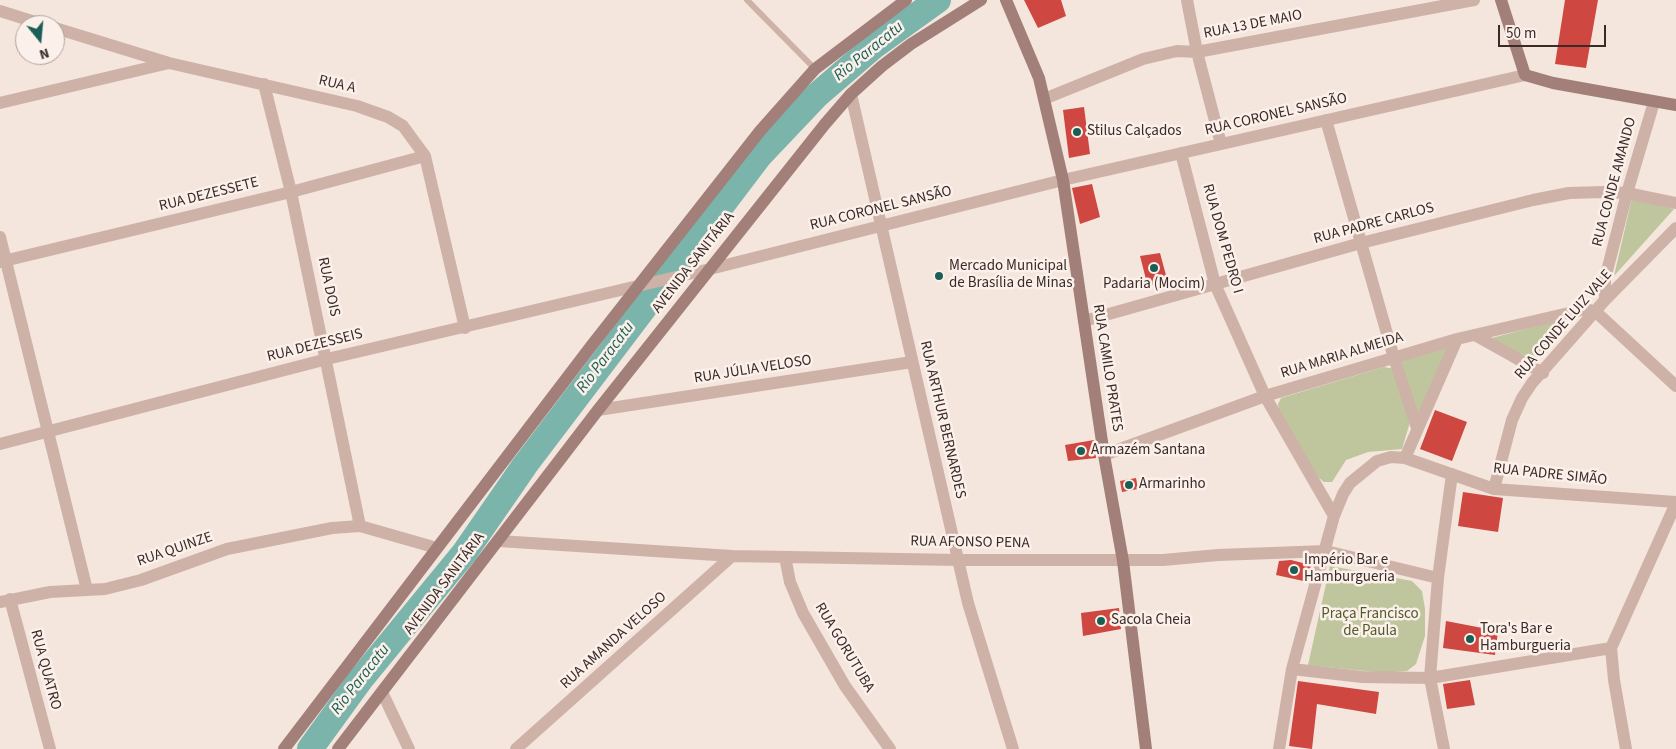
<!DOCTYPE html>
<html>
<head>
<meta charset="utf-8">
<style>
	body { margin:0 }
	#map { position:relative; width:1676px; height:749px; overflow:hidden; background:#f4e5dd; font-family:"Source Sans 3",sans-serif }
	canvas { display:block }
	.north { position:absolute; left:15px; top:15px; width:50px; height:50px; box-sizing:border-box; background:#fbf0ea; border:1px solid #aea19d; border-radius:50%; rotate:163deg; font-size:14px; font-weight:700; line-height:20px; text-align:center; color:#3a2b29 }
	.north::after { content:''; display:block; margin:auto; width:18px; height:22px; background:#1a5f56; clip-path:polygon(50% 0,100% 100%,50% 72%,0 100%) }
	.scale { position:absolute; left:1498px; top:25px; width:108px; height:22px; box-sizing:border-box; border:2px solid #3a2b29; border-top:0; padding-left:6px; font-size:15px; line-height:18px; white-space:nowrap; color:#3a2b29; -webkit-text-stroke:4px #fbf0ea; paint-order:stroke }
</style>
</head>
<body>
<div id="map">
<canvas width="1676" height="749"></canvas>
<div class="north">N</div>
<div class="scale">50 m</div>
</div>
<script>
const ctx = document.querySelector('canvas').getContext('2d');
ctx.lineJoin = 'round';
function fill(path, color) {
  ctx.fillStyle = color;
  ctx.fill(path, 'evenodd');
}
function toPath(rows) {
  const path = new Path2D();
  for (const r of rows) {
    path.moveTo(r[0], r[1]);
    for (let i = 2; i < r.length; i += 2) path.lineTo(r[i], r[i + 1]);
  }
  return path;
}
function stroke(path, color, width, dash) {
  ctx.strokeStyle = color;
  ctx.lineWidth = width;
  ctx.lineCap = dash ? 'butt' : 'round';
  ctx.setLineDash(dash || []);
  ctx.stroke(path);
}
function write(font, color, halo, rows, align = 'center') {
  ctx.font = font + ' "Source Sans 3",sans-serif';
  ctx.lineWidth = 5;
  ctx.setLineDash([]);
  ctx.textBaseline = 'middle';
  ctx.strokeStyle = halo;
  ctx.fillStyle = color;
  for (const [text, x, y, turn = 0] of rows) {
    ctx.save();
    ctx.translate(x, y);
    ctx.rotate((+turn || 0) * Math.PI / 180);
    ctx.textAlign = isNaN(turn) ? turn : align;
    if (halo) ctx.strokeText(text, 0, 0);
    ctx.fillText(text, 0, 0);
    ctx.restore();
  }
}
fill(toPath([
	[1632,198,1674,209,1614,276],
	[1564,319,1534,360,1488,339],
	[1448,347,1418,415,1399,362],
	[1384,367,1394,369,1410,422,1402,449,1368,452,1346,460,1332,482,1324,482,1318,477,1280,416,1278,404,1281,398],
	[1330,566,1412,581,1422,591,1425,609,1425,636,1416,664,1407,671,1384,673,1308,665]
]), '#bfc59c');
stroke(toPath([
	[310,749,360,680,465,552,525,465,760,155,816,96,874,46,938,0]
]), '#7ab4ab', 26);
fill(toPath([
	[1024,0,1061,0,1066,16,1038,28],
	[1565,0,1598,0,1586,68,1555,64],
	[1084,107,1090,154,1069,158,1063,110],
	[1092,184,1100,217,1080,224,1072,188],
	[1160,253,1167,279,1148,287,1140,256],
	[1435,410,1467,422,1452,461,1420,449],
	[1094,440,1096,458,1068,461,1065,445],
	[1136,478,1138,489,1122,492,1120,481],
	[1463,492,1503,498,1498,532,1458,526],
	[1291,560,1311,565,1308,582,1276,575,1279,561],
	[1119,608,1121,629,1083,636,1081,613],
	[1446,621,1498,631,1495,655,1443,648],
	[1470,680,1475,705,1447,709,1443,684],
	[1298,681,1379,692,1376,714,1317,704,1312,749,1289,746]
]), '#cf4741');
stroke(toPath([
	[747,0,815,69]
]), '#ceb2a8', 6);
stroke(toPath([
	[1187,0,1197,52,1221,144],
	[0,11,45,25],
	[55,28,169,63,357,106,388,117,403,126,425,156,465,328],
	[264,84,291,192,360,526],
	[851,94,968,603,1013,749],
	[1044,99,1143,59,1177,51,1197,52,1474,0],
	[0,103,169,63],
	[1326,120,1394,358,1417,428],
	[1181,153,1215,284,1265,396,1334,516],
	[0,237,87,590],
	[0,262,291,192,425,156],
	[1605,300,1605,279,1627,193,1654,102],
	[1084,321,1361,243,1533,200,1569,193,1604,192,1627,193,1676,203],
	[1475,335,1543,373],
	[598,410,912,362],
	[0,444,327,359,710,269,1063,180,1525,75],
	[1104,455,1265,396,1457,339,1586,309,1596,312,1676,386],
	[1405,458,1457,339],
	[1494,489,1512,420,1522,398,1532,383,1605,300,1676,228],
	[499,541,732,556,958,560,1163,560,1218,555,1326,551,1438,578],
	[785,557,790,582,803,613,845,686,890,749],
	[10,599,50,749],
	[0,602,50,592,105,589,141,580,227,549,332,528,360,526,437,548],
	[1292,669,1362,677,1430,678,1611,648],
	[382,692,409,749],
	[516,749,732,556],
	[1279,749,1292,669,1334,516,1343,494,1350,483,1377,461,1391,457,1405,458,1494,489,1676,502],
	[1444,749,1430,678,1438,578,1452,474],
	[1626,749,1614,680,1611,648,1676,503]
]), '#ceb2a8', 12);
stroke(toPath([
	[1006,0,1039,78,1063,180,1104,455,1123,561,1146,749],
	[1501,0,1525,75,1553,83,1676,105],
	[284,749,592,345,760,131,815,69,906,0],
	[338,749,598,410,825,124,851,94,882,66,911,44,981,0]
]), '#a28079', 12);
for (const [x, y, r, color] of [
	[1077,132,5,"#1a5f56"],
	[1154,268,5,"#1a5f56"],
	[939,276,5,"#1a5f56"],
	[1081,451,5,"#1a5f56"],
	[1129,485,5,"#1a5f56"],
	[1294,570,5,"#1a5f56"],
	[1101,621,5,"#1a5f56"],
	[1470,639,5,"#1a5f56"]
]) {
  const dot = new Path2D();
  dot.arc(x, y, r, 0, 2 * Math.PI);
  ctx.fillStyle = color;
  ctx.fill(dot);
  stroke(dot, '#fbf0ea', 2);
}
write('15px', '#3a2b29', '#fbf0ea', [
	["RUA 13 DE MAIO",1253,25,-11],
	["RUA A",337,85,13],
	["RUA CORONEL SANSÃO",1276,115,-13],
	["RUA CONDE AMANDO",1615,182,-75],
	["RUA DEZESSETE",209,195,-14],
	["RUA CORONEL SANSÃO",881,209,-14],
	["RUA PADRE CARLOS",1374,224,-15],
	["RUA DOM PEDRO I",1222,239,74],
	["AVENIDA SANITÁRIA",694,263,-52],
	["RUA DOIS",328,287,78],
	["RUA CONDE LUIZ VALE",1564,325,-49],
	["RUA DEZESSEIS",315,346,-14],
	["RUA MARIA ALMEIDA",1342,356,-17],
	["RUA CAMILO PRATES",1107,368,81],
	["RUA JÚLIA VELOSO",753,370,-9],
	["RUA ARTHUR BERNARDES",942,420,77],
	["RUA PADRE SIMÃO",1550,475,6],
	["RUA AFONSO PENA",970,543,1],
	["RUA QUINZE",175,550,-19],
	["AVENIDA SANITÁRIA",445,584,-53],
	["RUA AMANDA VELOSO",614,641,-42],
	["RUA GORUTUBA",844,648,59],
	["RUA QUATRO",45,670,75]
]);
write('15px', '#3a2b29', '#fbf0ea', [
	["Stilus Calçados",1087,132],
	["Mercado Municipal",949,267],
	["de Brasília de Minas",949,284],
	["Padaria (Mocim)",1154,285,"center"],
	["Armazém Santana",1091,451],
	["Armarinho",1139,485],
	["Império Bar e",1304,561],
	["Hamburgueria",1304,578],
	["Sacola Cheia",1111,621],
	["Tora's Bar e",1480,630],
	["Hamburgueria",1480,647]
], 'left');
write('15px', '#525a2a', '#fbf0ea', [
	["Praça Francisco",1370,615],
	["de Paula",1370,632]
]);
write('italic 16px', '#1a5f56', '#fbf0ea', [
	["Rio Paracatu",869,52,-39],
	["Rio Paracatu",606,358,-53],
	["Rio Paracatu",361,680,-52]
]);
</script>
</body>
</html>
